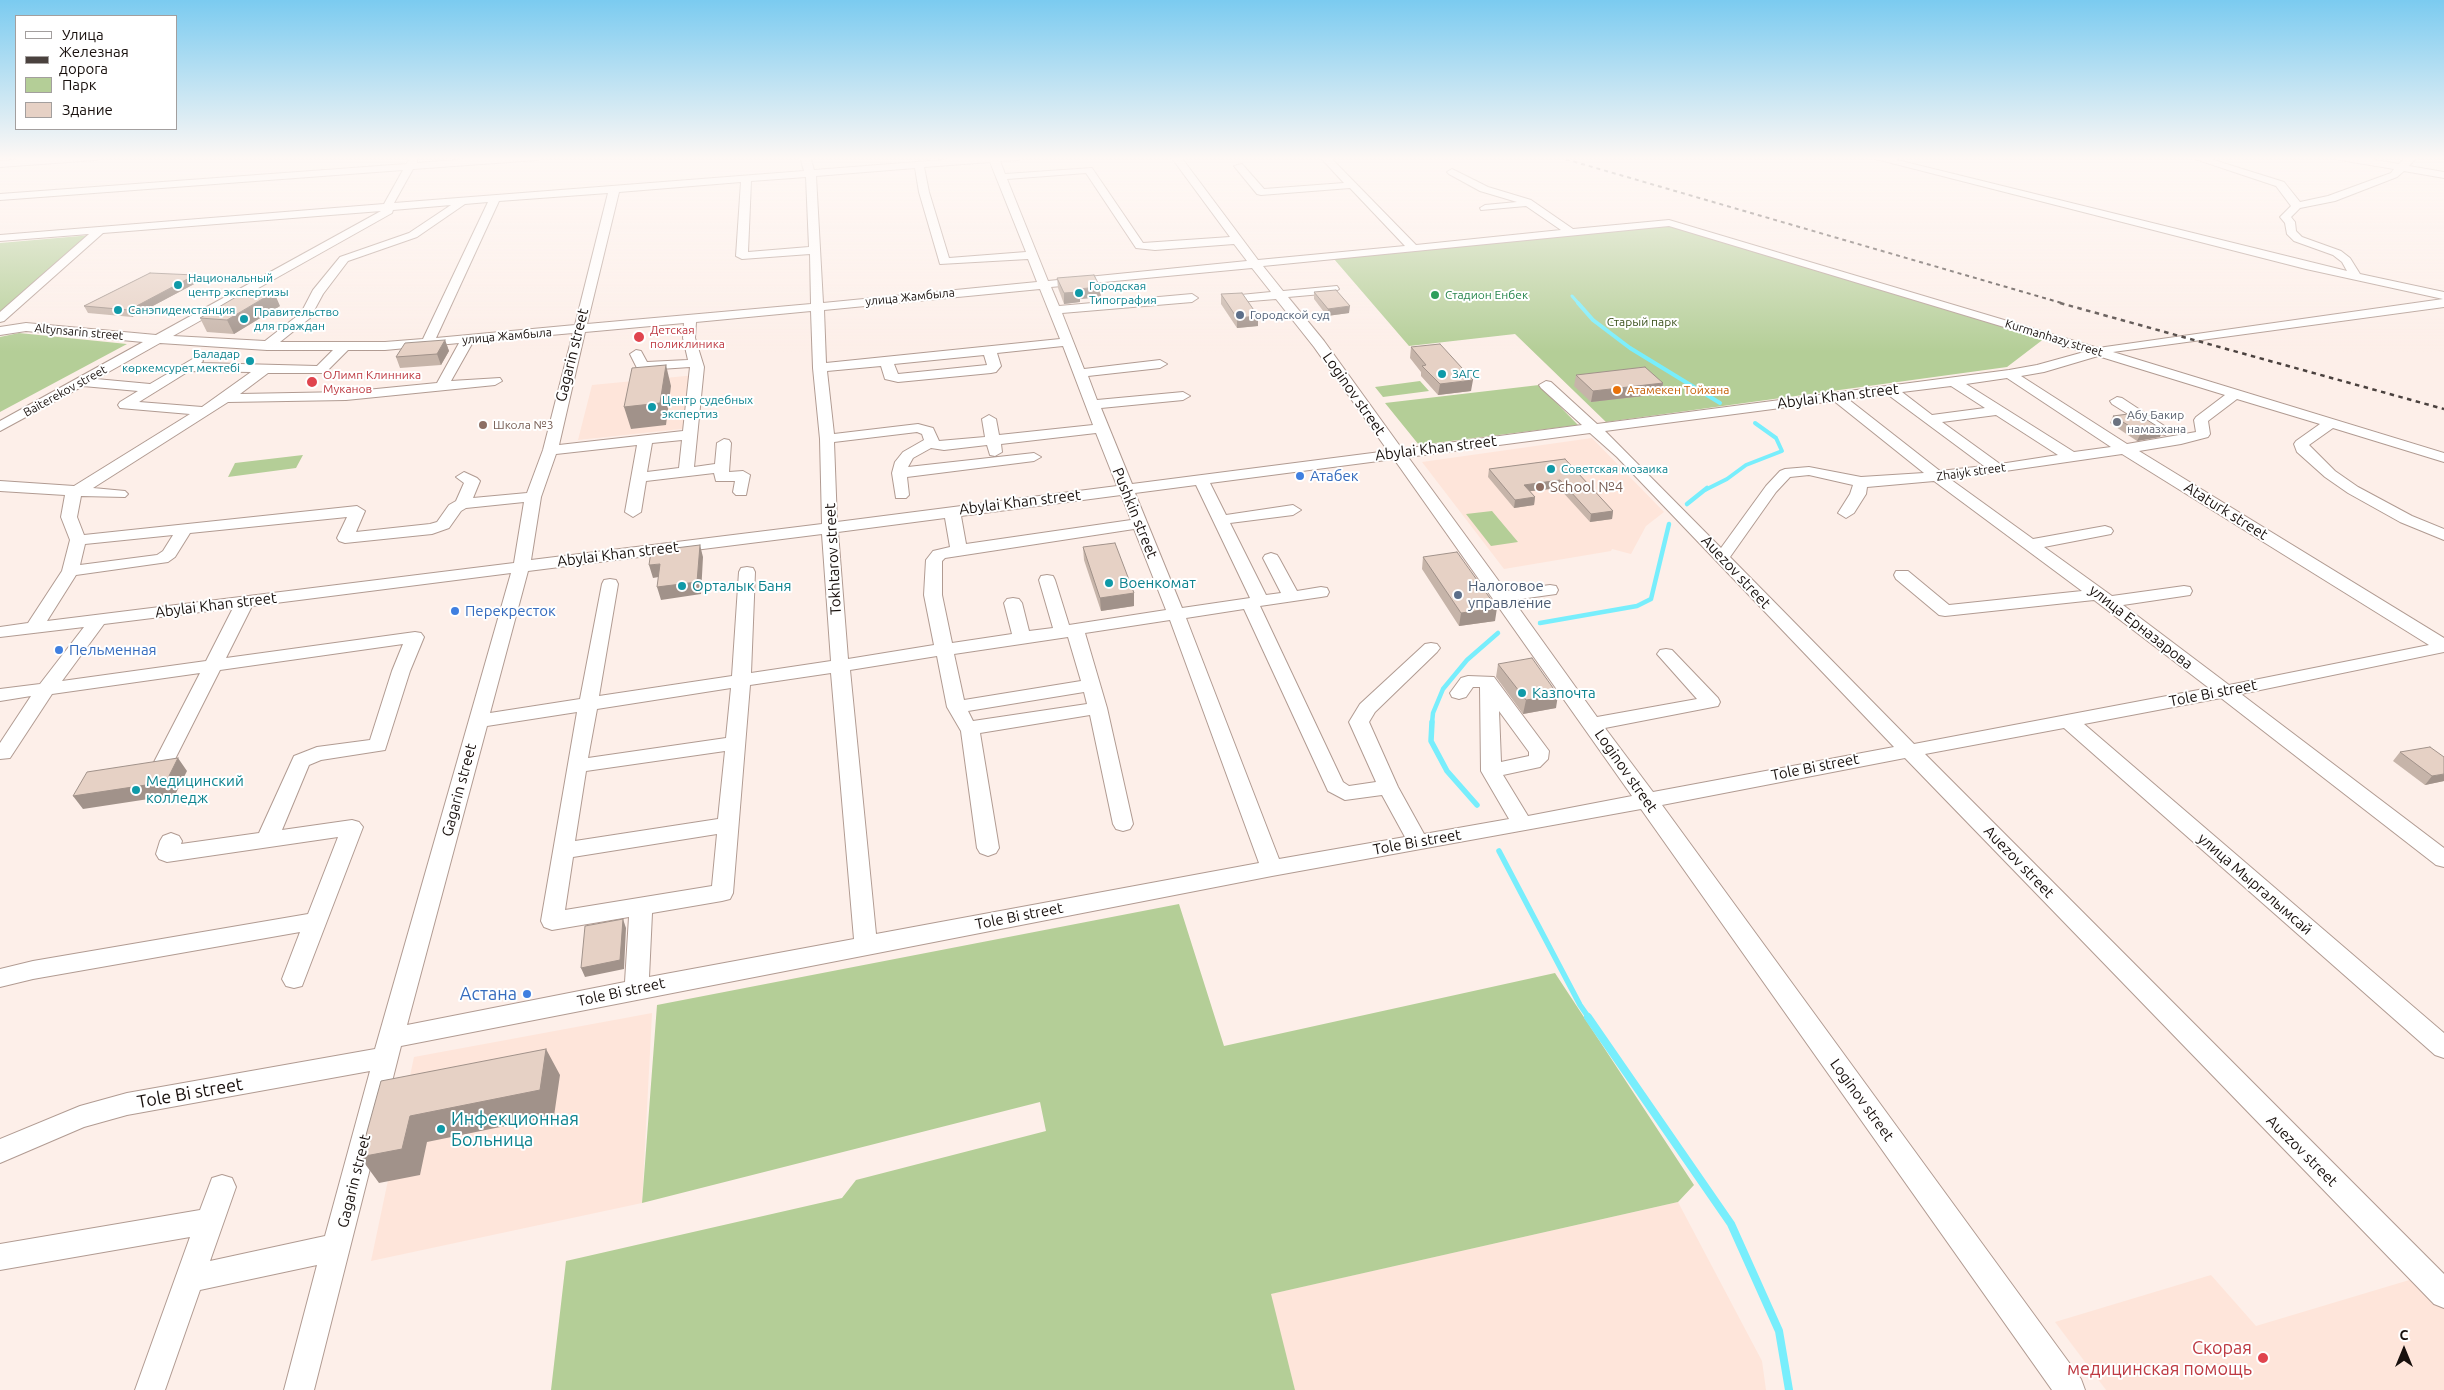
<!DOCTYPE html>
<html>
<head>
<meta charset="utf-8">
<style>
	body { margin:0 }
	#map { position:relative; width:2444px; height:1390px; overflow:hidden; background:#fdefe9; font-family:Ubuntu,sans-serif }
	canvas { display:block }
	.legend { position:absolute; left:15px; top:15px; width:162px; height:115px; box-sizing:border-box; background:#fff; border:1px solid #a39f9e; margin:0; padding:6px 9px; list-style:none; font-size:15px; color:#18100d }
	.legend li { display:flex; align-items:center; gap:10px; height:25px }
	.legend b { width:25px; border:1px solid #a39f9e }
	.north { position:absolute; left:2379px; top:1325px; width:50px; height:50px; -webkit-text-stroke:4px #fff; paint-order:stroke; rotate:0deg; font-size:14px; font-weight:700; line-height:20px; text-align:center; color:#18100d }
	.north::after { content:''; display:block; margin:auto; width:18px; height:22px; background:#18100d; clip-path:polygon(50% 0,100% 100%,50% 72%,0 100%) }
</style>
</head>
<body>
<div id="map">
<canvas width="2444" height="1390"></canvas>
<ul class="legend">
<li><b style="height:6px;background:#fff"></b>Улица</li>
<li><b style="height:6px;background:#4a413e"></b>Железная дорога</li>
<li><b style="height:14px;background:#b4ce97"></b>Парк</li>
<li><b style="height:14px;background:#e6d1c5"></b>Здание</li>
</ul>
<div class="north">С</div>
</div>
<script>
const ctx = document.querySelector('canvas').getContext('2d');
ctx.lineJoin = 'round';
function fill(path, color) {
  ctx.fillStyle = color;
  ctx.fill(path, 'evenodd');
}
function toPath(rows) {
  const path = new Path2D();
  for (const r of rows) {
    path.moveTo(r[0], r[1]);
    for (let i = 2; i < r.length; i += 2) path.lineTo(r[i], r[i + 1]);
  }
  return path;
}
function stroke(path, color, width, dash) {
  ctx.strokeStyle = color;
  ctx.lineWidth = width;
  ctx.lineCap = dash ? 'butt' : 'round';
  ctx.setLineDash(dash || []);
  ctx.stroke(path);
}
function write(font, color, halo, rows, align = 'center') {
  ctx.font = font + ' Ubuntu,sans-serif';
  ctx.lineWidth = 4;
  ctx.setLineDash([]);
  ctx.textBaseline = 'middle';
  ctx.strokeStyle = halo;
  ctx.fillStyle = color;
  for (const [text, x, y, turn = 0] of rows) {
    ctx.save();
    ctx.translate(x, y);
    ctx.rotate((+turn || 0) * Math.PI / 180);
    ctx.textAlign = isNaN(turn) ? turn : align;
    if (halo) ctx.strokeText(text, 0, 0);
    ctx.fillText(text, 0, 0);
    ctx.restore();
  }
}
fill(toPath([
	[696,375,690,428,578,440,592,385],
	[1592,438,1664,512,1646,526,1631,554,1612,549,1611,551,1504,569,1422,462],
	[652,1013,642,1203,371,1261,414,1057],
	[1678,1202,1762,1361,1766,1390,1295,1390,1270,1294],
	[2211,1275,2256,1326,2416,1278,2444,1306,2444,1390,2106,1390,2055,1322]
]), '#fee5da');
fill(toPath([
	[1674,225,2045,338,2007,367,1606,422,1515,334,1409,346,1334,259],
	[92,235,0,316,0,243],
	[19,333,127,344,0,412,0,337],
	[1420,381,1429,391,1383,397,1375,387],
	[1539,385,1578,425,1419,445,1385,403],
	[303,455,296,468,228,477,235,463],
	[1492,511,1518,542,1491,546,1466,514],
	[1179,904,1224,1046,1555,973,1694,1185,1678,1202,1271,1294,1295,1390,551,1390,566,1261,842,1198,856,1180,1046,1131,1040,1102,642,1203,657,1005]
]), '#b4ce97');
stroke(toPath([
	[1572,296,1579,304]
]), '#78eefc', 3);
stroke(toPath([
	[1578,303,1593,320,1630,348,1720,403],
	[1705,490,1727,479,1746,465,1782,451,1776,438,1755,423]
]), '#78eefc', 4);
stroke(toPath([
	[1687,504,1707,488],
	[1540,623,1637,606,1651,599,1669,524],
	[1432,723,1433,713,1443,689,1467,660,1498,633]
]), '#78eefc', 4.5);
stroke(toPath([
	[1432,722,1431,741,1447,771,1477,805],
	[1499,851,1580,1005,1589,1018]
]), '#78eefc', 5.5);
stroke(toPath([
	[1588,1017,1731,1224,1779,1331,1789,1390]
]), '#78eefc', 8);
const minor = toPath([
	[55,157,101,157,96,160,0,167,0,161,55,157],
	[411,157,417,157,417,163,497,157,542,157,537,160,413,169,394,203,804,171,800,157,810,157,814,170,981,157,1023,157,1018,160,1000,161,1005,174,1092,168,1143,243,1230,237,1171,157,1181,157,1258,260,1405,246,1350,188,1261,195,1257,194,1234,166,1242,164,1264,189,1344,183,1320,157,1330,157,1416,245,1561,230,1526,206,1481,210,1480,208,1485,205,1517,202,1480,191,1449,174,1447,172,1452,169,1488,187,1531,200,1573,229,1669,220,2098,348,2443,299,2306,269,1868,157,1885,157,2347,271,2342,262,2333,255,2294,241,2287,234,2285,223,2280,217,2291,206,2276,186,2189,157,2204,157,2284,182,2300,202,2328,196,2391,173,2394,169,2340,160,2335,157,2357,157,2399,164,2406,157,2417,157,2409,166,2444,172,2444,178,2404,171,2397,177,2335,201,2300,208,2291,217,2295,222,2296,231,2302,237,2341,251,2350,258,2360,274,2444,292,2444,307,2113,352,2444,453,2444,462,2333,428,2309,445,2335,471,2358,487,2412,516,2444,529,2444,540,2400,522,2348,493,2325,477,2297,452,2294,444,2296,441,2320,424,2237,399,2208,421,2210,434,2208,437,2181,444,2139,451,2444,638,2444,652,2241,694,2444,848,2444,867,2436,865,2221,698,2084,724,2444,1033,2444,1058,2435,1055,2064,728,1925,754,2444,1274,2444,1308,2434,1304,1905,758,1662,805,2081,1379,2085,1390,2052,1390,1641,809,1272,876,401,1046,314,1390,284,1390,317,1265,200,1290,165,1390,135,1390,190,1237,0,1270,0,1244,200,1210,212,1178,222,1175,232,1178,236,1187,210,1261,325,1236,370,1071,127,1115,84,1127,0,1163,0,1139,80,1106,127,1093,375,1049,511,573,252,606,226,658,415,632,421,633,424,637,410,671,385,750,321,760,309,765,282,830,352,820,359,822,363,827,302,986,294,988,286,986,282,979,300,932,33,979,0,987,0,969,33,961,308,914,338,837,167,862,159,859,156,854,160,841,163,836,171,833,179,836,182,841,181,844,259,833,294,756,317,747,370,740,392,671,403,644,220,670,169,771,162,773,155,771,152,766,200,673,52,694,10,758,0,759,0,743,31,696,0,701,0,689,40,684,84,627,0,637,0,627,28,623,62,571,70,540,61,517,65,495,0,491,0,481,74,486,190,414,120,408,118,405,120,402,138,391,83,386,0,431,0,421,143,342,26,331,0,335,0,327,26,323,156,335,381,211,103,233,4,321,0,322,0,312,89,234,0,241,0,235,384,204,403,170,0,200,0,194,406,164,411,157],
	[990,162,1026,252,949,258,929,192,924,167,990,162],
	[915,168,919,192,940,264,1028,259,1037,282,823,303,816,176,915,168],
	[1086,173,1136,248,1155,250,1234,244,1247,261,1048,281,1007,179,1086,173],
	[806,177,809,247,748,252,751,181,806,177],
	[741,182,736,256,742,259,810,254,811,304,587,324,619,192,741,182],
	[608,193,575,325,436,338,499,201,608,193],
	[488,202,423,339,385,342,280,342,310,318,323,294,348,261,417,237,465,204,488,202],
	[451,205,409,233,340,257,313,290,301,313,265,341,173,336,392,213,393,210,451,205],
	[1669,226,2014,330,2084,352,2037,365,2009,370,1597,424,1551,382,1546,381,1539,385,1541,388,1582,425,1402,449,1324,341,1288,297,1333,293,1339,289,1337,286,1283,291,1263,266,1669,226],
	[1252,268,1271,292,1230,296,1224,300,1226,303,1276,299,1314,347,1388,451,1132,484,1101,408,1183,400,1190,396,1183,392,1097,400,1088,376,1160,368,1167,364,1160,360,1084,369,1062,313,1192,302,1198,298,1192,294,1059,306,1051,287,1252,268],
	[1040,289,1060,339,826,363,824,310,1040,289],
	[811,311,813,368,820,439,822,524,531,560,541,497,556,454,637,445,625,512,633,517,641,512,646,481,714,473,716,481,735,481,733,492,736,495,746,495,750,475,743,471,729,472,731,443,729,440,724,439,717,443,715,464,694,467,704,367,695,338,696,322,811,311],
	[684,323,683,338,688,360,647,362,641,351,636,350,630,354,637,368,645,370,690,367,683,431,559,445,585,332,684,323],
	[573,333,543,450,527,493,473,498,480,481,477,478,464,472,456,477,464,483,456,501,449,505,437,522,430,524,356,532,365,511,357,506,84,535,77,517,81,496,125,497,128,494,125,491,93,488,228,402,346,400,495,385,502,381,500,378,451,381,473,342,573,333],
	[160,343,267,350,333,350,317,366,201,363,203,361,201,358,196,357,150,384,96,379,160,343],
	[459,343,437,383,346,392,240,394,268,373,325,373,348,350,385,350,459,343],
	[1063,346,1093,425,999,435,996,419,989,415,982,419,985,437,939,441,933,428,918,424,834,434,827,371,881,366,885,379,898,382,991,373,996,372,1001,366,997,353,1063,346],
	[984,355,987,365,898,374,894,364,984,355],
	[2098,356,2225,395,2196,417,2194,420,2196,432,2127,444,2021,376,2044,372,2098,356],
	[189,371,251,372,202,407,139,402,189,371],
	[2007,378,2111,447,2074,452,1966,384,2007,378],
	[1951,386,1985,408,1932,415,1902,392,1951,386],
	[1887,394,1984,466,1940,471,1848,399,1887,394],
	[1834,401,1924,473,1861,477,1809,467,1785,469,1780,471,1766,486,1721,548,1605,431,1834,401],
	[1996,415,2058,455,2000,464,1942,422,1996,415],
	[917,432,922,434,924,440,903,452,895,462,892,473,896,498,906,498,909,495,907,477,1034,461,1041,457,1034,453,908,467,913,458,931,448,944,450,987,445,990,455,995,456,1002,452,1001,444,1096,433,1117,486,837,522,834,442,917,432],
	[1590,433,1617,457,1894,747,1653,792,1605,728,1718,706,1720,702,1718,698,1672,650,1666,649,1660,650,1657,654,1697,699,1597,717,1513,600,1556,594,1558,590,1556,586,1550,585,1506,591,1408,457,1590,433],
	[682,440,679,468,647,472,652,443,682,440],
	[2122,454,2429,645,2229,685,2123,605,2190,595,2192,591,2190,587,2184,586,2112,596,2044,547,2111,534,2113,531,2111,528,2105,526,2033,539,1950,479,2122,454],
	[1394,459,1632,796,1528,816,1503,775,1540,767,1548,759,1549,751,1494,677,1468,676,1461,678,1450,693,1452,697,1459,699,1466,697,1473,687,1480,687,1481,771,1509,819,1424,834,1398,787,1369,722,1375,712,1437,652,1440,648,1437,644,1431,643,1425,644,1360,704,1349,722,1376,782,1349,786,1343,782,1260,606,1321,597,1327,596,1329,592,1327,588,1321,587,1297,591,1279,558,1277,555,1271,553,1265,555,1263,558,1281,593,1266,595,1230,523,1293,515,1301,510,1293,505,1226,515,1210,483,1394,459],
	[1809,475,1853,485,1850,494,1838,513,1846,518,1854,513,1866,494,1867,487,1934,481,2082,591,1949,605,1908,571,1896,571,1894,575,1896,579,1939,615,1945,616,2094,600,2209,688,1914,744,1730,557,1776,492,1790,477,1809,475],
	[1196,485,1250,598,1182,608,1135,493,1196,485],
	[1121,495,1131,520,966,544,961,516,1121,495],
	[524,502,514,563,47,621,76,575,168,562,175,557,190,533,347,517,337,538,339,541,345,543,432,534,449,528,461,511,466,508,524,502],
	[945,518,950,547,933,551,926,560,924,595,934,645,848,659,838,532,945,518],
	[1134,529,1166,610,1069,625,1055,580,1053,576,1047,575,1041,576,1039,580,1053,628,1029,631,1022,603,1019,599,1013,598,1007,599,1004,603,1012,634,952,643,942,595,942,561,945,558,1134,529],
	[822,534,831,661,751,673,755,572,753,568,747,567,741,568,739,572,732,676,599,696,618,584,616,580,610,579,604,580,602,584,580,699,490,713,528,571,822,534],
	[173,535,163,551,157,555,80,565,85,544,173,535],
	[233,608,206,661,62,681,104,624,233,608],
	[1244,609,1328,791,1345,800,1382,795,1405,837,1279,859,1186,618,1244,609],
	[1170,620,1259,863,876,934,850,670,937,656,947,707,961,731,977,848,980,853,988,856,996,853,999,848,980,733,1090,715,1113,824,1116,829,1123,831,1130,829,1133,824,1107,708,1085,633,1170,620],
	[1068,637,1081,681,964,700,954,654,1068,637],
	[831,673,854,939,649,977,652,913,722,901,730,899,733,893,750,685,831,673],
	[731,688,726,738,588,758,597,709,731,688],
	[1084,692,1087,704,973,721,968,711,1084,692],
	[1499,711,1529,752,1529,756,1501,762,1499,711],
	[577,712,541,921,544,927,552,930,629,917,625,982,407,1025,487,726,577,712],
	[725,751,718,819,575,841,586,771,725,751],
	[717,834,712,886,565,910,573,857,717,834],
	[2117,397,2122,398,2172,431,2165,435,2160,434,2112,404,2110,401,2117,397]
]);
stroke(minor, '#b19b92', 2);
fill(minor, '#fff');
stroke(toPath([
	[1558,157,2065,304]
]), '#4a413e', 2, [4, 4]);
stroke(toPath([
	[2060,303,2444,409]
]), '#4a413e', 2.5, [4.5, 4.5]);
fill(toPath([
	[195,275,198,282,132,317,88,313,84,306],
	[1057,278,1101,297,1080,299,1080,302,1064,304,1058,288],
	[1314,292,1349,313,1327,316,1314,299],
	[1221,294,1258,316,1258,326,1237,328,1221,304],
	[280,306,234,334,207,332,200,318],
	[445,340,449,351,441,365,400,368,396,357],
	[1411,347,1471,391,1438,395,1421,376,1421,372,1410,358],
	[1576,375,1663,383,1661,394,1591,402,1574,386],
	[2113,416,2160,437,2137,441,2110,423],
	[1565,459,1613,511,1612,519,1590,522,1559,488,1530,491,1535,497,1534,505,1514,508,1488,477,1489,469],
	[1083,547,1134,593,1134,606,1101,611,1084,560],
	[1423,557,1495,621,1459,626,1422,569],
	[1498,664,1556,708,1523,714,1496,677],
	[2400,752,2444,781,2425,785,2393,761]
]), '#c6b4a9');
fill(toPath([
	[195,275,198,282,132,317,129,310],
	[1100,287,1101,297,1080,299,1080,302,1064,304,1064,293,1078,289],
	[274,292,280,306,234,334,227,320],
	[1350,306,1349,313,1327,316,1328,309],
	[1258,316,1258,326,1237,328,1237,318],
	[445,340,449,351,441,365,437,354],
	[666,365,671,386,666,425,631,429,624,407],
	[1473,380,1471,391,1438,395,1440,384],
	[1663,383,1661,394,1591,402,1593,391],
	[2163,430,2160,437,2137,441,2141,433],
	[1560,480,1559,488,1523,492,1524,485],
	[1535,497,1534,505,1514,508,1515,500],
	[1613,511,1612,519,1590,522,1591,514],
	[700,545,703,557,701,594,661,600,657,587],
	[660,564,664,576,653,578,649,565],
	[1134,593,1134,606,1101,611,1100,598],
	[1497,608,1495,621,1459,626,1461,613],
	[1558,695,1556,708,1523,714,1526,700],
	[178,758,187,771,175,795,83,809,73,796],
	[2444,774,2444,781,2425,785,2432,776],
	[623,919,626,928,624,969,585,977,581,968],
	[546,1049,560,1075,554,1116,427,1142,420,1175,379,1183,360,1157,410,1116]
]), '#a1928a');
const building = toPath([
	[150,273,195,275,129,310,84,306,150,273],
	[1094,275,1100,287,1078,289,1079,292,1064,293,1057,278,1094,275],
	[248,290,274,292,227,320,200,318,248,290],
	[1336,290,1350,306,1328,309,1314,292,1336,290],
	[1242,293,1258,316,1237,318,1221,294,1242,293],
	[445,340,437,354,396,357,405,343,445,340],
	[1440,344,1473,380,1440,384,1422,366,1426,365,1411,347,1440,344],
	[666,365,660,403,624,407,632,368,666,365],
	[1645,367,1663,383,1593,391,1576,375,1645,367],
	[2136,413,2163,430,2141,433,2113,416,2136,413],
	[1565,459,1613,511,1591,514,1560,480,1524,485,1535,497,1515,500,1489,469,1565,459],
	[1115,543,1134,593,1100,598,1083,547,1115,543],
	[700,545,697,582,657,587,660,564,649,565,651,551,700,545],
	[1457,552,1497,608,1461,613,1423,557,1457,552],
	[1532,658,1558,695,1526,700,1498,664,1532,658],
	[2430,747,2444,757,2444,774,2432,776,2400,752,2430,747],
	[178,758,166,782,73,796,87,772,178,758],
	[623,919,620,960,581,968,585,926,623,919],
	[546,1049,540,1090,410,1116,402,1149,360,1157,381,1081,546,1049]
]);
fill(building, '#e6d1c5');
stroke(building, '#a1928a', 1);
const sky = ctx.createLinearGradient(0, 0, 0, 352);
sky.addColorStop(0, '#7bcbf0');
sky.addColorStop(0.45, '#fef8f5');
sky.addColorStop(1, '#fef8f500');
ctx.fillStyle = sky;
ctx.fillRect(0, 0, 2444, 352);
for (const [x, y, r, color] of [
	[178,285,5,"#0f9aa8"],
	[1079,293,5,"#0f9aa8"],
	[1435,295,5,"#2e9e5b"],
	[118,310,5,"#0f9aa8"],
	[1240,315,5,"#5c6f8a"],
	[244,319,5,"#0f9aa8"],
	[639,337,6,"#e0444e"],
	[250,361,5,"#0f9aa8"],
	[1442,374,5,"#0f9aa8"],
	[312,382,6,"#e0444e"],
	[1617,390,5,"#e8710a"],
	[652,407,5,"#0f9aa8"],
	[2117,422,5,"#6b7280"],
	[483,425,5,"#8d6e63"],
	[1551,469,5,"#0f9aa8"],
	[1300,476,5,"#3f7fe0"],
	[1540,487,5,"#8d6e63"],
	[1109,583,5,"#0f9aa8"],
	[682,586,5,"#0f9aa8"],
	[1458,595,5,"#5c6f8a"],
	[455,611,5,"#3f7fe0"],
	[59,650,5,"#3f7fe0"],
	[1522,693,5,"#0f9aa8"],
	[136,790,5,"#0f9aa8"],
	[527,994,5,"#3f7fe0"],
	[441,1129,5,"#0f9aa8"],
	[2263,1358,6,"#e0444e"]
]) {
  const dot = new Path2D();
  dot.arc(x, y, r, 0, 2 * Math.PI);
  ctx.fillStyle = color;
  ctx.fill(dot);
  stroke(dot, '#fff', 2);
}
write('12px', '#0d838f', '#fff', [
	["Национальный",188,278],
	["центр экспертизы",188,292],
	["Городская",1089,286],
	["Типография",1089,300],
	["Санэпидемстанция",128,310],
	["Правительство",254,312],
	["для граждан",254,326],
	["Баладар",240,354,"right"],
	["көркемсурет мектебі",240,368,"right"],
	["ЗАГС",1452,374],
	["Центр судебных",662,400],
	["экспертиз",662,414],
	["Советская мозаика",1561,469]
], 'left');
write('12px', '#27864d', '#fff', [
	["Стадион Енбек",1445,295]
], 'left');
write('12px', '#18100d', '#fff', [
	["улица Жамбыла",910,297,-6],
	["Altynsarin street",79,332,5],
	["улица Жамбыла",507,336,-5],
	["Kurmanhazy street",2054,338,17],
	["Baiterekov street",65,391,-29],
	["Zhaiyk street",1971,472,-8]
]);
write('12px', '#4e5e75', '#fff', [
	["Городской суд",1250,315]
], 'left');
write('12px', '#3b511c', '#fff', [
	["Старый парк",1642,322]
]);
write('12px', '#be3a42', '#fff', [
	["Детская",650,330],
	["поликлиника",650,344],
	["ОЛимп Клинника",323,375],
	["Муканов",323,389]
], 'left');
write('12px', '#c56008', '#fff', [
	["Атамекен Тойхана",1627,390]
], 'left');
write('12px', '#5b616d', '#fff', [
	["Абу Бакир",2127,415],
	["намазхана",2127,429]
], 'left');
write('12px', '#785e54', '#fff', [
	["Школа №3",493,425]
], 'left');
write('15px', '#18100d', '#fff', [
	["Gagarin street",572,355,-76],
	["Loginov street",1354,394,55],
	["Abylai Khan street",1838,396,-7],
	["Abylai Khan street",1436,448,-7],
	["Abylai Khan street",1020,502,-7],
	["Ataturk street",2226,511,32],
	["Pushkin street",1135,513,68],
	["Abylai Khan street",618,554,-7],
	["Tokhtarov street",833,559,-93],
	["Auezov street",1736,572,47],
	["Abylai Khan street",216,605,-7],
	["улица Ерназарова",2141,627,38],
	["Tole Bi street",2213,693,-11],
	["Tole Bi street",1815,767,-11],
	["Loginov street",1626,771,55],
	["Gagarin street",459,790,-75],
	["Tole Bi street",1417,842,-10],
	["Auezov street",2019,862,46],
	["улица Мыргалымсай",2255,884,41],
	["Tole Bi street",1019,916,-11],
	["Tole Bi street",621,992,-12],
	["Loginov street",1862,1100,54],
	["Auezov street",2302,1151,45],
	["Gagarin street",354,1181,-76]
]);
write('15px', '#366cbe', '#fff', [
	["Атабек",1310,476],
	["Перекресток",465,611],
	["Пельменная",69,650]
], 'left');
write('15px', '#785e54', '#fff', [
	["School №4",1550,487]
], 'left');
write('15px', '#0d838f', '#fff', [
	["Военкомат",1119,583],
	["Орталык Баня",692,586],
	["Казпочта",1532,693],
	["Медицинский",146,781],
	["колледж",146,798]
], 'left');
write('15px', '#4e5e75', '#fff', [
	["Налоговое",1468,586],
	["управление",1468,603]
], 'left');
write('18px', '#366cbe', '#fff', [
	["Астана",517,994]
], 'right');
write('18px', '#18100d', '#fff', [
	["Tole Bi street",190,1093,-10]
]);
write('18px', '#0d838f', '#fff', [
	["Инфекционная",451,1119],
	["Больница",451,1140]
], 'left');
write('18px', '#be3a42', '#fff', [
	["Скорая",2252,1348],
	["медицинская помощь",2252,1369]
], 'right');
</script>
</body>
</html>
